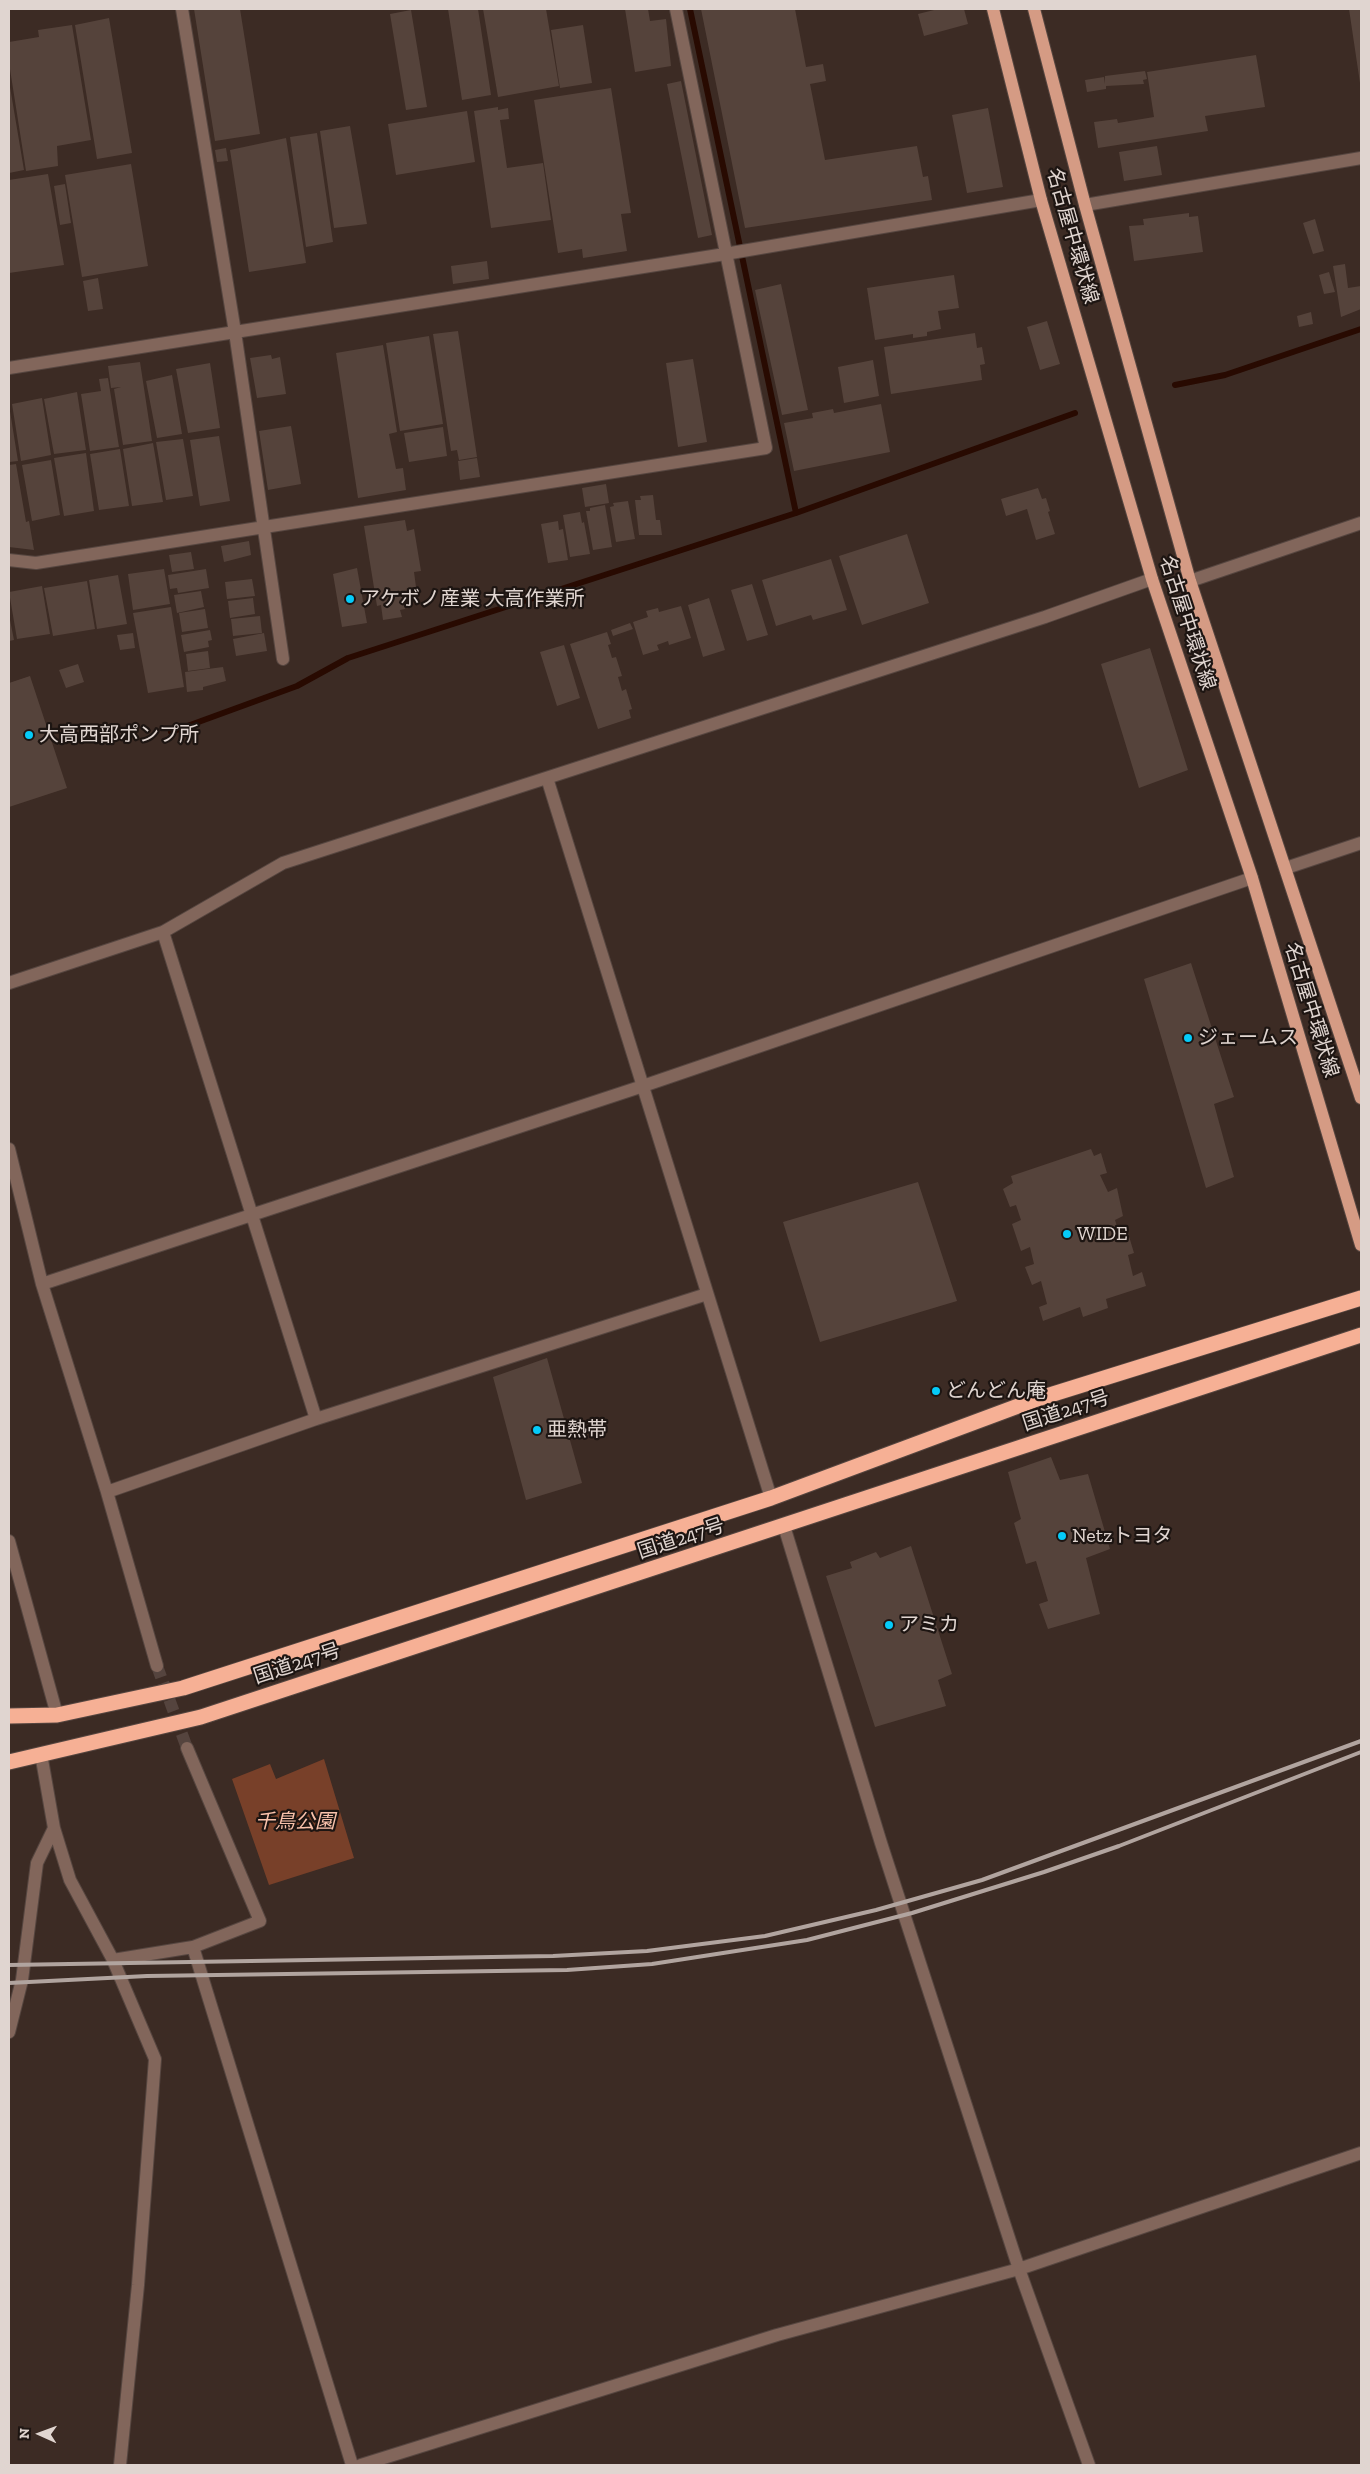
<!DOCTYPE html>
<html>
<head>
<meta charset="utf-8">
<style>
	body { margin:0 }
	#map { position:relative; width:1370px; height:2474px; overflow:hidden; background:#3c2b24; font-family:"Zilla Slab",serif }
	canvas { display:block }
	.frame { position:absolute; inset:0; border:10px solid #e0d5d0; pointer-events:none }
	.north { position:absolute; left:15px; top:2409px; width:50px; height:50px; -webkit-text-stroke:4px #1d1512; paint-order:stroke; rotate:272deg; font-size:14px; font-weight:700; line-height:20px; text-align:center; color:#e0d5d0 }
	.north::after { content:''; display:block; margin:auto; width:18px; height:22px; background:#e0d5d0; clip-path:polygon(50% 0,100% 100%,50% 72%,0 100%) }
</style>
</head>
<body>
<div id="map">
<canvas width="1370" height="2474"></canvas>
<div class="frame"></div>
<div class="north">N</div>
</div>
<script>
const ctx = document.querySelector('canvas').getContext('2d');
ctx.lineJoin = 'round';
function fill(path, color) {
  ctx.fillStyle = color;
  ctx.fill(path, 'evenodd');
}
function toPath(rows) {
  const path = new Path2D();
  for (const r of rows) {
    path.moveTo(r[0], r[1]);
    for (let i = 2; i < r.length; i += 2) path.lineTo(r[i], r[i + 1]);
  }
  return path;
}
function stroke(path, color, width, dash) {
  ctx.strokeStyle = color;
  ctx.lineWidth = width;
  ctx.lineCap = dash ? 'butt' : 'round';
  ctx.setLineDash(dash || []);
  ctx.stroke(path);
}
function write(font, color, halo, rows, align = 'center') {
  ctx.font = font + ' "Zilla Slab","Noto Sans JP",serif';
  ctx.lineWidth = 4.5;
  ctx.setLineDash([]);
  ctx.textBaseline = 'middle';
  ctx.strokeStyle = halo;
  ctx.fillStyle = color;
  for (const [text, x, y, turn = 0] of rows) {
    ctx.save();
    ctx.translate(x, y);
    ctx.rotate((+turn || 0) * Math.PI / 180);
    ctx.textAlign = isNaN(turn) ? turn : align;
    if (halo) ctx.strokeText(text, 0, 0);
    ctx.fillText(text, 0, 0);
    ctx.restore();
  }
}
fill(toPath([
	[324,1759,354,1858,269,1885,232,1779,270,1764,276,1779]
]), '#784029');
stroke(toPath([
	[690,9,796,513],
	[1175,385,1225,375,1361,329],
	[171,732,297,686,348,658,796,513,1075,413]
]), '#280a01', 6);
fill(toPath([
	[194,9,240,9,260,134,215,141],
	[448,9,478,9,491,95,462,100],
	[483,9,546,9,559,86,498,97],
	[625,9,648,9,650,21,666,19,671,66,635,72],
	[701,9,795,9,806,67,823,64,826,81,810,84,825,160,917,146,923,177,928,176,932,200,745,228],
	[938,9,964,9,968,24,924,36,918,14],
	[1349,9,1361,9,1361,83,1360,83],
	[411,10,427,107,406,110,390,14],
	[109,18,132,153,97,159,75,25],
	[72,25,91,140,57,146,58,166,26,171,9,63,9,42,39,37,38,30],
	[583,25,592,83,560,88,551,30],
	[1256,55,1265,107,1205,116,1208,131,1098,148,1094,122,1117,119,1118,123,1154,117,1147,72],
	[1145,71,1147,79,1143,80,1144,84,1106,86,1106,89,1087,92,1085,80,1104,77,1105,84,1105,76],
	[9,81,24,170,9,173],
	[681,81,712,235,698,238,667,84],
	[611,88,631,213,621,214,627,251,583,258,582,249,558,253,534,100],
	[498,107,498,110,508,108,509,119,500,120,507,168,543,163,551,220,491,228,474,111],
	[988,108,1003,187,967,193,952,115],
	[467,111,475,162,396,175,388,124],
	[350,126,367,224,334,228,320,131],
	[317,133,333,242,306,247,290,137],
	[286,138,306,263,249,272,230,150],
	[1157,146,1162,175,1124,181,1119,152],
	[226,148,228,161,217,162,215,150],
	[131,164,148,266,82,277,65,175],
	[48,174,64,265,9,273,9,180],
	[65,184,71,223,60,225,54,186],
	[1189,213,1189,217,1198,216,1203,252,1134,261,1129,226,1144,225,1143,219],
	[1315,219,1324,251,1313,254,1303,223],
	[487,261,489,279,453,284,451,266],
	[1345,264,1348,288,1361,286,1361,309,1341,317,1333,266],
	[1329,272,1335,292,1324,294,1319,275],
	[954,275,959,308,938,311,941,329,927,332,927,336,913,338,913,334,875,340,867,288],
	[98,278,103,309,88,311,83,281],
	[781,284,808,410,782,415,755,290],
	[1311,312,1313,324,1299,327,1297,316],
	[1047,321,1060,364,1040,370,1027,327],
	[458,331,477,457,459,460,457,450,451,451,433,334],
	[975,333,977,348,982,347,985,364,980,365,982,380,891,394,884,347],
	[429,336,443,424,400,431,386,343],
	[383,345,397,432,389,434,396,469,403,468,406,490,358,498,336,353],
	[271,355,272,359,280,357,286,394,257,398,250,358],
	[693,359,707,442,678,447,666,363],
	[873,360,879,396,844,403,838,367],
	[140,362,152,441,123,445,114,389,121,387,111,388,108,366],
	[210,363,220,428,188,433,176,369],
	[172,375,182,434,157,438,146,381],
	[108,378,119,447,90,451,81,394,101,391,99,379],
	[77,392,86,450,54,454,44,399],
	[42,398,51,455,21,461,12,404],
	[881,404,890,452,794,471,784,423,813,418,812,413,833,409,834,413],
	[9,405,18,461,9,462],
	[291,426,301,484,268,490,259,431],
	[443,427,447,456,409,462,404,433],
	[219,436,230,501,200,506,190,440],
	[183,439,193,496,166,500,156,442],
	[153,443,163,502,132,506,123,449],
	[120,449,129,506,99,510,90,454],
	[86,453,94,511,64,516,54,458],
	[477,458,480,477,460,480,458,461],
	[51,460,60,515,32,521,22,465],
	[16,464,26,522,29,521,34,550,9,547,9,465],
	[606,484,609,503,585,507,582,488],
	[1038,488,1042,499,1046,498,1050,511,1048,512,1055,534,1036,540,1027,509,1006,516,1001,499],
	[653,495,656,520,660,520,662,535,639,535,635,500,641,500,640,496],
	[628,501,635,539,616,542,610,507,614,506,613,503],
	[605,505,612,547,593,550,586,511,590,511,590,508],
	[580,512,582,523,584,522,590,554,570,557,563,515],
	[405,520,407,531,414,529,421,571,414,572,416,587,412,587,414,600,404,602,405,609,400,610,402,617,383,620,381,605,377,606,364,526],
	[558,521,559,530,563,529,568,560,548,563,541,524],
	[907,534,929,603,862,625,839,556],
	[249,541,251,555,224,562,221,546],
	[191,552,194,569,172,572,169,555],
	[831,559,847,610,813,620,811,615,776,626,762,580],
	[357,568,367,623,342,627,333,574],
	[164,569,170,604,133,610,128,574],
	[206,569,209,588,178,593,177,588,170,589,168,575],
	[118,575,127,624,97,629,89,580],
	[252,579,255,596,227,599,225,582],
	[87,581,95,629,53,636,44,588],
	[752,584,768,635,747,641,731,590],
	[42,586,50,634,17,639,9,592],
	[201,591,204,607,177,613,174,595],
	[253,598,255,614,230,618,228,601],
	[709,598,725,650,703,657,688,605],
	[681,606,691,638,669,645,668,641,657,645,659,650,643,655,633,622,648,617,646,611,658,608,659,612],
	[171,607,184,687,148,693,133,613],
	[205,609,208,628,182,632,179,613],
	[9,615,14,640,9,641],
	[260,616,262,633,233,636,231,619],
	[630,623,633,629,613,636,611,630],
	[210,630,212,640,208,641,209,647,184,652,181,635],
	[607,632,611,644,608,645,612,658,616,657,622,676,618,677,622,691,626,689,632,709,629,710,631,718,598,729,570,644],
	[133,633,135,648,120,650,117,635],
	[264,633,267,651,236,656,233,639],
	[564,645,580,698,557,706,540,652],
	[1150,648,1188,770,1139,788,1101,664],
	[208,651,210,668,188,671,186,654],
	[78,664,84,682,66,688,59,670],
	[223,667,226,681,203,687,203,690,187,692,185,672],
	[30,676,67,788,9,807,9,683],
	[1191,963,1234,1097,1214,1104,1234,1177,1206,1188,1144,979],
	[1091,1149,1094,1156,1101,1153,1107,1173,1100,1175,1108,1192,1117,1188,1123,1216,1115,1220,1120,1236,1128,1233,1134,1253,1128,1255,1133,1276,1142,1272,1146,1286,1106,1299,1108,1308,1083,1317,1080,1307,1043,1321,1039,1307,1047,1304,1041,1281,1032,1285,1025,1267,1034,1264,1030,1247,1021,1251,1012,1224,1021,1220,1016,1205,1010,1207,1003,1189,1013,1183,1011,1176],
	[918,1182,957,1301,820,1342,783,1222],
	[547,1358,582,1483,526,1500,493,1377],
	[1051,1457,1060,1480,1088,1474,1110,1549,1086,1558,1100,1614,1048,1629,1039,1604,1048,1601,1036,1561,1026,1564,1014,1523,1021,1519,1008,1472],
	[911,1546,952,1674,938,1680,946,1706,875,1727,826,1576,852,1568,850,1562,876,1552,880,1558]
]), '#55433b');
stroke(toPath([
	[157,1666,187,1748]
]), '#55443e', 12, [12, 6]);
const minor = toPath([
	[182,9,235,332,283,659],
	[1085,205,1361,158],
	[9,368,725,254,1041,200],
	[9,560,36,563,766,448,676,9],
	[1190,581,1361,523],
	[547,778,771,1498],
	[1286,868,1361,843],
	[163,932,316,1419],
	[9,983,163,932,283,863,1045,617,1152,579],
	[9,1149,42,1284,107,1492,157,1666],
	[42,1284,643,1086,1252,878],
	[107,1492,316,1419,707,1294],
	[784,1526,881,1843,1019,2269,1089,2465],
	[9,1541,57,1715],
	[41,1754,54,1828,70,1880,113,1960],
	[193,1947,352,2465],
	[9,2032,22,1980,37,1863,54,1828],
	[120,2465,138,2285,155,2059,113,1960,193,1947,260,1921,187,1748],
	[361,2465,777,2335,1019,2269,1361,2153]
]);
const major = toPath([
	[993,9,1041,200,1152,579,1252,878,1361,1245],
	[1034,9,1085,205,1190,581,1361,1098]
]);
const highway = toPath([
	[9,1716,57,1715,183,1688,771,1498,1037,1399,1361,1298],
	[9,1762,201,1717,1361,1335]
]);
stroke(minor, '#564640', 14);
stroke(major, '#564640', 14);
stroke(highway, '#564640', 17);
stroke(minor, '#82665b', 12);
stroke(major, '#d59b84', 12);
stroke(highway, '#f6b095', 15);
stroke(toPath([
	[9,1965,553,1956,647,1951,765,1936,876,1910,982,1880,1361,1741],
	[9,1983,147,1976,567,1970,652,1964,807,1940,912,1913,1044,1872,1119,1846,1361,1752]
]), '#b1a49f', 4);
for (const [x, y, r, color] of [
	[350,599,5,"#05cbf9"],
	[29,735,5,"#05cbf9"],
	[1188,1038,5,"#05cbf9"],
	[1067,1234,5,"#05cbf9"],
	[936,1391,5,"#05cbf9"],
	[537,1430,5,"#05cbf9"],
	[1062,1536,5,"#05cbf9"],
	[889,1625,5,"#05cbf9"]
]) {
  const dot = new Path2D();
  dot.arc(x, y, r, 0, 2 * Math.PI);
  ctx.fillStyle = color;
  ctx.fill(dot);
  stroke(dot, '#1d1512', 2);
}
write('20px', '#e0d5d0', '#1d1512', [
	["名古屋中環状線",1072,236,74],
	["名古屋中環状線",1187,623,72],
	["名古屋中環状線",1311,1010,73],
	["国道247号",1066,1411,-18],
	["国道247号",681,1539,-18],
	["国道247号",297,1664,-18]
]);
write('20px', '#e0d5d0', '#1d1512', [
	["アケボノ産業 大高作業所",360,599],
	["大高西部ポンプ所",39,735],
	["ジェームス",1198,1038],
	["WIDE",1077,1234],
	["どんどん庵",946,1391],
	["亜熱帯",547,1430],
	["Netzトヨタ",1072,1536],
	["アミカ",899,1625]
], 'left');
write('italic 20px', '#fac2ab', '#1d1512', [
	["千鳥公園",295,1822]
]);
</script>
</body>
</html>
